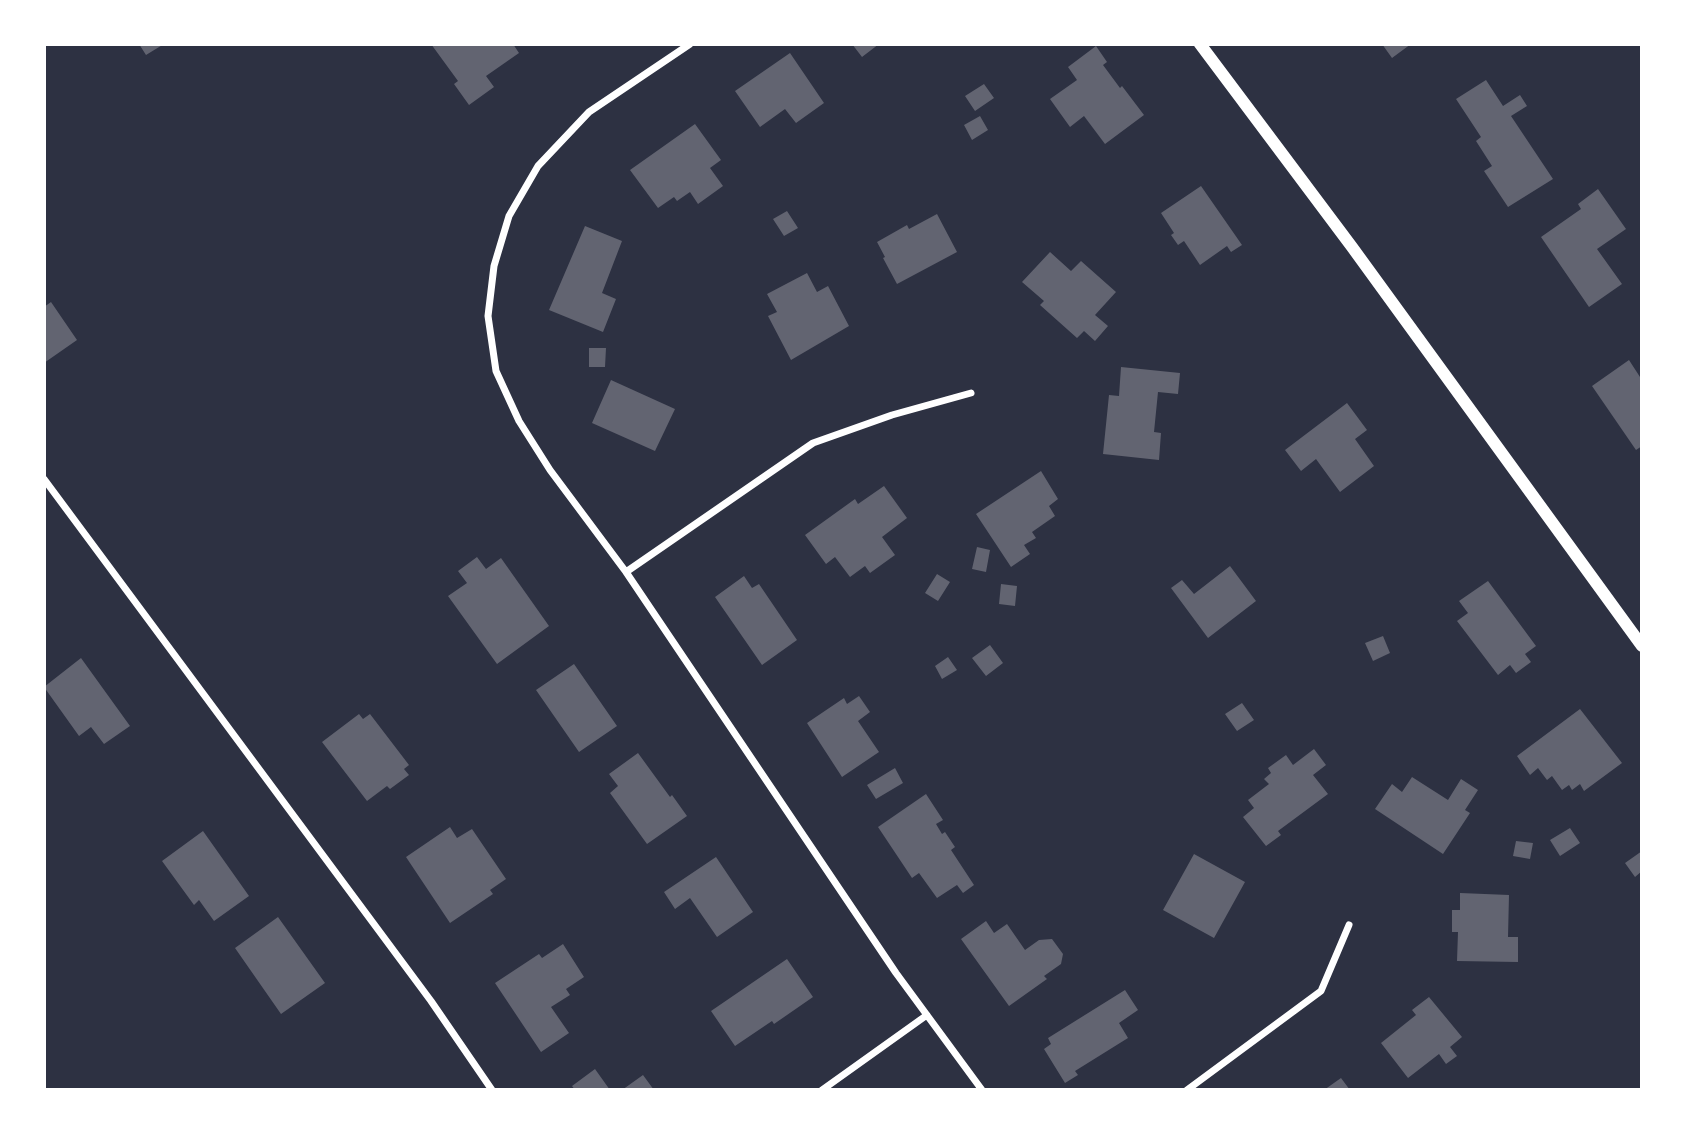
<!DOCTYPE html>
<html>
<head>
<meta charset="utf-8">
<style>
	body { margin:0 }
	#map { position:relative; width:1686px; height:1134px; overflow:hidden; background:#2d3142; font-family:"Nunito Sans",sans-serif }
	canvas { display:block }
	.frame { position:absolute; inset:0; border:46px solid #fff; pointer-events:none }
</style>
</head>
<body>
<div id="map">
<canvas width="1686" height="1134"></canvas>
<div class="frame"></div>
</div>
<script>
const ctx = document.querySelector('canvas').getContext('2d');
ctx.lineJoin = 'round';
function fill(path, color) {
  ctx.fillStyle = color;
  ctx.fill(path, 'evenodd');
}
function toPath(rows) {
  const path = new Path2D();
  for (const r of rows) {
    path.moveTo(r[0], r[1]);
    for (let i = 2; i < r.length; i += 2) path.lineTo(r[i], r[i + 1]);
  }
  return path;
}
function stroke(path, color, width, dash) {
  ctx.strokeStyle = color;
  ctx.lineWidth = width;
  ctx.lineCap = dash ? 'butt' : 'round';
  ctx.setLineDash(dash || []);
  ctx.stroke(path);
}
fill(toPath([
	[139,44,164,44,146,55],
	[431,44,513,44,519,53,486,76,494,87,469,105,454,84,458,81],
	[852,44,879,44,862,57],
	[1382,44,1411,44,1392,58],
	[1096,46,1107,62,1103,65,1120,88,1122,86,1144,115,1105,144,1084,116,1070,127,1050,99,1077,80,1068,67],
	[790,53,824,103,796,123,785,109,760,127,735,91],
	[1486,80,1503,106,1520,95,1527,106,1511,116,1553,179,1508,207,1484,171,1492,166,1476,141,1481,137,1456,99],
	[984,84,994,98,975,111,965,96],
	[980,116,988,130,972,140,964,125],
	[695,124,721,160,710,168,723,186,698,204,690,192,677,201,674,197,658,208,630,170],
	[1201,186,1242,245,1231,252,1227,246,1200,265,1184,241,1178,245,1171,235,1174,233,1161,213],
	[1598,189,1626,229,1597,249,1622,284,1589,307,1541,237,1581,209,1578,204],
	[787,211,798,228,784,236,773,219],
	[937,214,957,252,897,284,883,258,885,257,877,242,907,225,909,229],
	[585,226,622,241,602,293,616,299,603,332,549,310],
	[1050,252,1071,271,1081,261,1116,292,1095,315,1108,326,1095,341,1084,331,1077,338,1040,305,1044,301,1022,282],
	[807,273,817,292,828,286,849,326,791,360,768,316,777,312,767,294],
	[51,302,77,340,44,363,44,307],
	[589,348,606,348,605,367,589,367],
	[1629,360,1640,377,1642,375,1642,446,1636,450,1592,386],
	[1121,367,1180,373,1178,394,1158,392,1154,432,1161,433,1159,460,1103,454,1109,395,1119,396],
	[611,380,675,409,655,451,592,423],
	[1347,403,1367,430,1355,439,1374,466,1340,492,1316,459,1301,471,1285,450],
	[1041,471,1058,499,1049,506,1055,516,1032,532,1036,538,1024,545,1030,554,1011,567,976,514],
	[884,486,907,518,882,537,895,555,870,573,865,566,850,577,835,557,826,564,805,535,855,499,858,504],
	[977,547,990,550,986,572,972,569],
	[477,557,486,569,501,558,549,626,497,664,448,596,467,583,458,571],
	[1230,566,1256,601,1208,638,1171,588,1182,580,1194,594],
	[937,574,950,582,938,601,925,593],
	[744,576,752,588,759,584,797,640,762,665,715,597],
	[1488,581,1536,646,1525,654,1531,662,1516,673,1510,665,1498,675,1457,621,1468,613,1459,601],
	[1001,584,1017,586,1015,606,999,604],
	[1383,636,1390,653,1373,661,1365,643],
	[990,645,1003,663,986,676,972,658],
	[948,657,957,670,942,679,935,666],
	[81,658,130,726,104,744,91,727,79,736,44,687],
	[574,664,617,726,579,752,536,690],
	[859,696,870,712,858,721,879,752,842,777,807,723,844,698,847,704],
	[1242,703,1254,720,1237,731,1225,714],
	[1580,709,1622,763,1584,791,1580,784,1572,790,1569,785,1562,790,1552,776,1547,780,1538,768,1530,775,1517,756],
	[359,714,363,719,370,714,409,765,404,769,409,775,390,789,387,786,367,801,322,742],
	[1314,749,1326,765,1313,775,1328,794,1278,831,1281,835,1266,846,1243,817,1254,808,1248,800,1269,784,1264,779,1271,773,1268,768,1286,755,1293,765],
	[638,753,670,797,672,795,687,816,647,844,610,793,618,786,609,774],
	[895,768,903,783,876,799,867,785],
	[1412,777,1448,800,1461,779,1478,790,1465,810,1470,813,1443,854,1375,809,1392,784,1402,792],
	[926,794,943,820,936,824,942,834,945,832,955,847,951,850,974,885,963,893,957,885,937,898,919,873,912,878,878,827],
	[450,827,457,838,472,829,506,879,490,890,493,894,450,923,406,857],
	[1570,828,1580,843,1560,856,1550,840],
	[203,831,249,896,214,921,199,900,194,905,162,861],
	[1516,841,1533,843,1530,859,1513,856],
	[1642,851,1642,871,1635,877,1625,863],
	[1194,854,1245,882,1214,938,1163,910],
	[716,857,753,912,717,937,690,898,675,909,664,892],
	[1460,893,1509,895,1508,937,1518,937,1518,962,1457,961,1458,932,1452,932,1452,910,1460,910],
	[278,917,325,983,281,1014,235,948],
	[986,921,994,933,1007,924,1025,950,1039,940,1052,939,1063,954,1061,964,1044,976,1047,979,1009,1006,961,939],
	[563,944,584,977,566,989,570,995,551,1007,569,1033,541,1052,495,983,539,954,542,958],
	[787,959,813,997,774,1024,772,1021,735,1046,711,1011],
	[1125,990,1138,1010,1119,1023,1128,1038,1075,1071,1078,1075,1065,1083,1044,1049,1051,1044,1048,1038],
	[1429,997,1462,1037,1450,1047,1457,1056,1446,1064,1439,1054,1408,1078,1381,1043,1416,1015,1412,1010],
	[595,1069,610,1090,575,1090,572,1086],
	[643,1075,654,1090,622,1090],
	[1341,1078,1350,1090,1324,1090]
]), '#626471');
stroke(toPath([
	[690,44,589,112,538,166,509,216,494,266,488,316,496,371,519,421,550,470,626,572,896,973,982,1090],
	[44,479,431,1001,492,1090],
	[626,572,813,443,892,415,971,393],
	[822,1090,927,1015],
	[1187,1090,1321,991,1349,925]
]), '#fff', 7);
stroke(toPath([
	[1200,44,1352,247,1642,646]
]), '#fff', 12);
</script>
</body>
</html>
